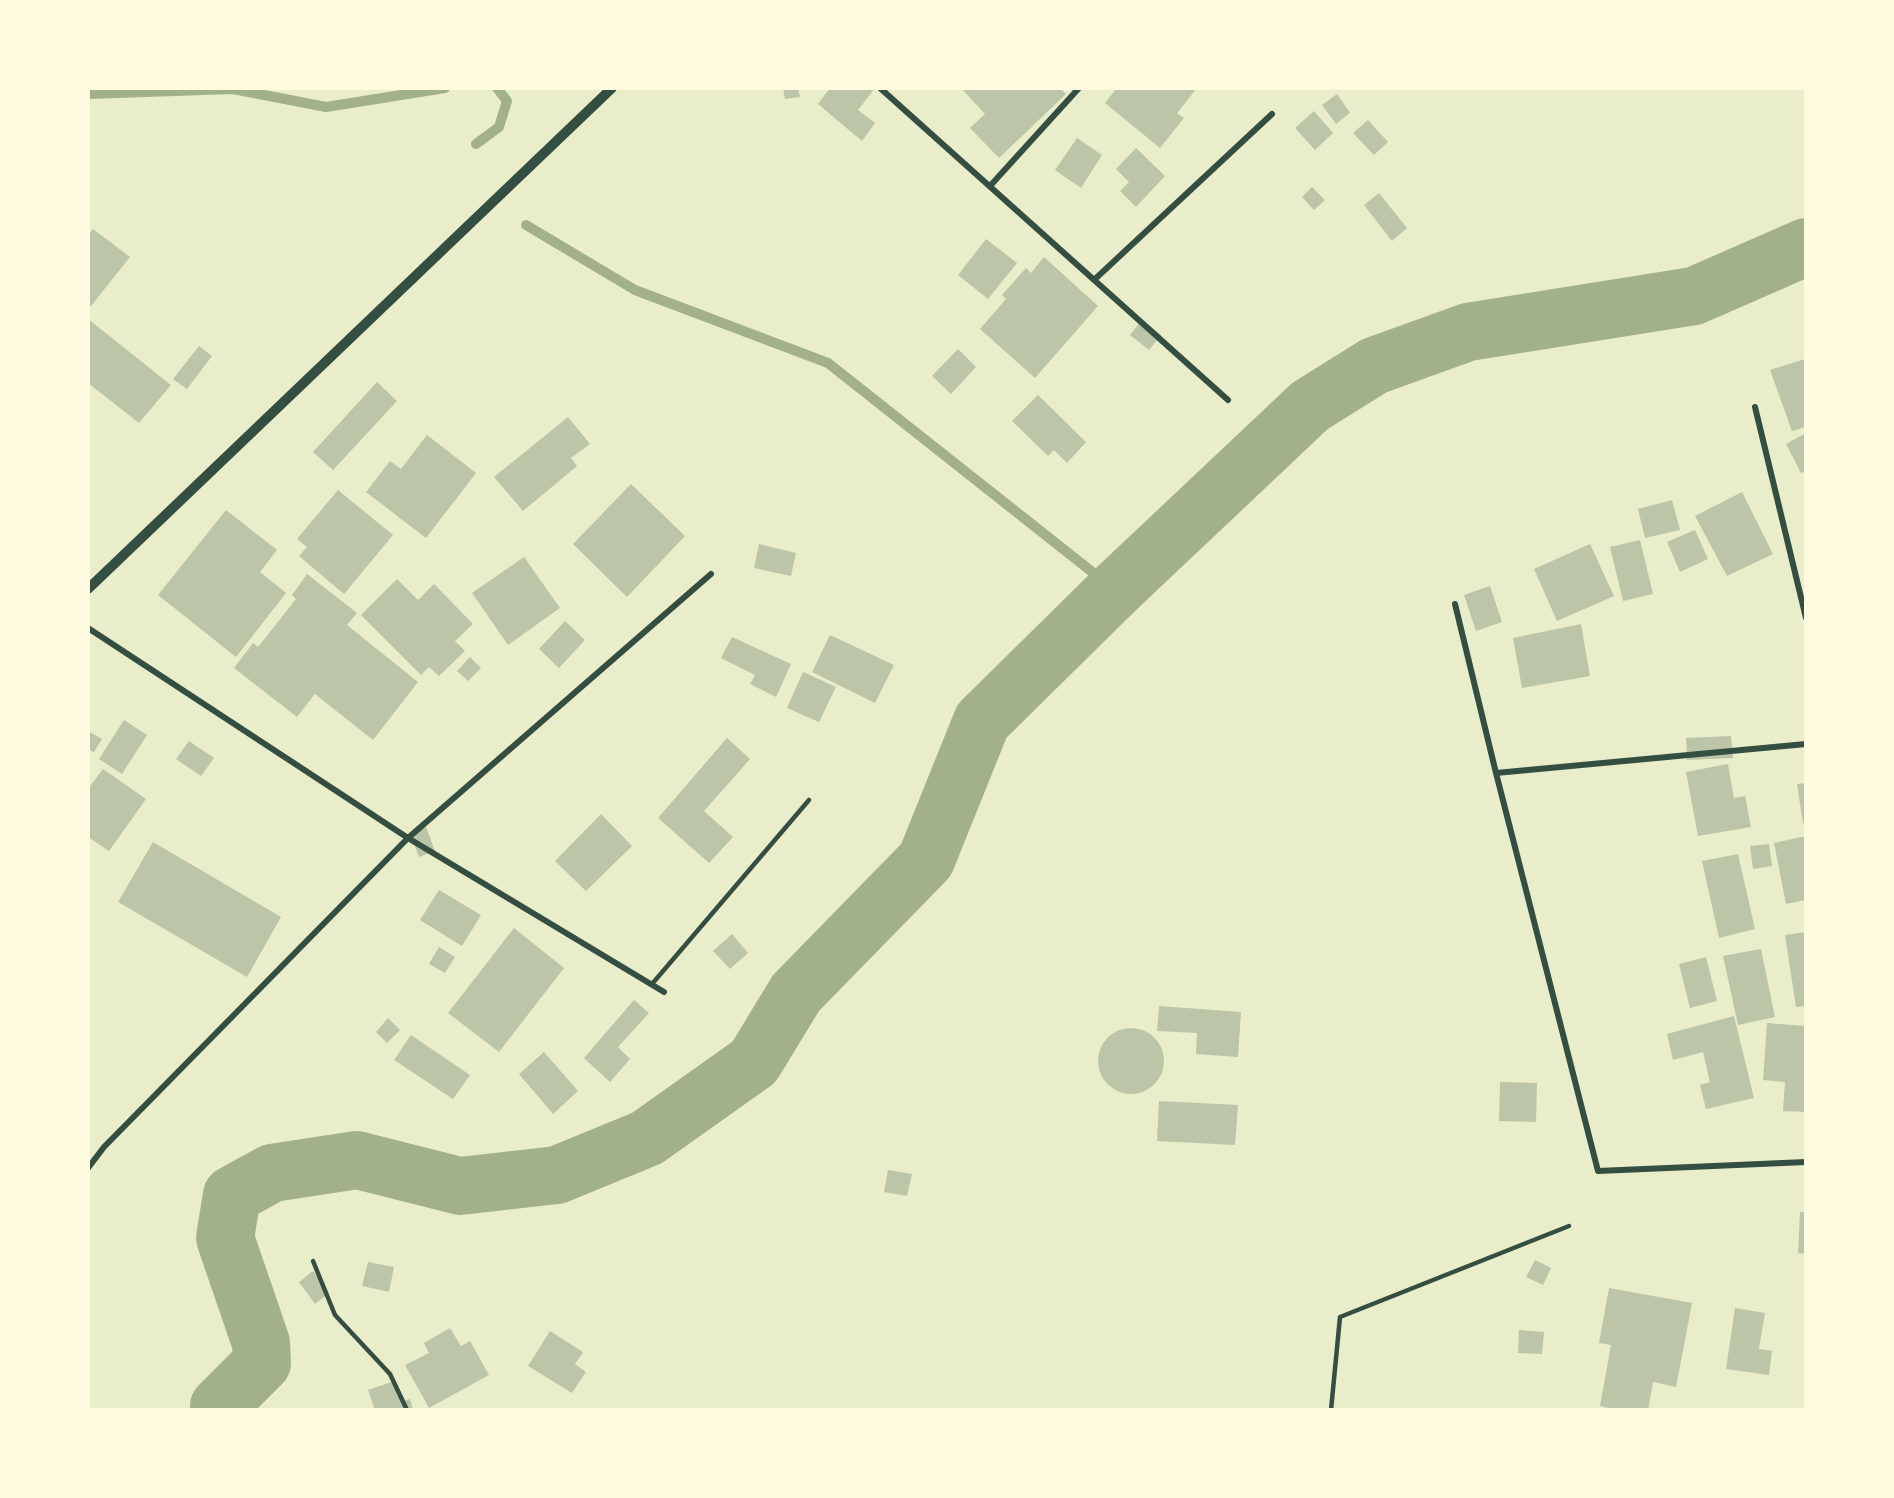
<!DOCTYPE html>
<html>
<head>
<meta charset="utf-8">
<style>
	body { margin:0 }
	#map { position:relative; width:1894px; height:1498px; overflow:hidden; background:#e9edc9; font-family:"PT Sans Narrow",sans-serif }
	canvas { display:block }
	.frame { position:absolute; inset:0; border:90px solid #fefae0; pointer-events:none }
</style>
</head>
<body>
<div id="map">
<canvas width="1894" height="1498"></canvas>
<div class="frame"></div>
</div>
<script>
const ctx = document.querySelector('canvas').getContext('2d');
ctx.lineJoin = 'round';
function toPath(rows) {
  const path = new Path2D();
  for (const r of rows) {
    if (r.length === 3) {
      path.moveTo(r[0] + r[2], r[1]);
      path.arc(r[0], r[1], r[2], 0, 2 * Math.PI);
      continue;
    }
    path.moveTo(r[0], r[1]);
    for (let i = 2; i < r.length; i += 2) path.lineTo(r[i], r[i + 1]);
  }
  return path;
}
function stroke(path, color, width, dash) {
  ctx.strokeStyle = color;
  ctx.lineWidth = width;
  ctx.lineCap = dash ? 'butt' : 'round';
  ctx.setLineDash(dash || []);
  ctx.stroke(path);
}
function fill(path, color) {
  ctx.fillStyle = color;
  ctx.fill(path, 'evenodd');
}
stroke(toPath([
	[88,94,233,89,326,107,445,88],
	[476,144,499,127,507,101,497,88],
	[526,225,635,290,828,363,1115,590]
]), '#a3b18a', 10);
stroke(toPath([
	[219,1410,219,1406,262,1363,261,1343,225,1238,232,1195,272,1173,357,1160,460,1186,557,1175,647,1138,754,1062,796,993,926,860,982,721,1115,590,1310,406,1374,366,1468,332,1694,296,1806,247]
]), '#a3b18a', 58);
fill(toPath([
	[783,88,798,88,800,97,785,99],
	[830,88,875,88,858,110,875,123,862,141,818,104],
	[961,88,1060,88,1066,94,999,158,970,128,985,114],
	[1117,88,1197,88,1177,113,1184,118,1160,148,1105,103],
	[1337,94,1350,113,1336,124,1322,105],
	[1314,111,1333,133,1315,150,1295,128],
	[1368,120,1388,142,1374,155,1353,133],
	[1077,138,1102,155,1081,188,1055,170],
	[1136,148,1165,176,1136,207,1120,191,1129,182,1116,169],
	[1312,187,1325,200,1314,210,1302,197],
	[1379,193,1407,228,1392,241,1364,205],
	[93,229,130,257,91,306,88,304,88,235],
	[986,239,1017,263,988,299,958,275],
	[1044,257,1098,306,1035,378,980,329,1006,299,1002,295,1026,268,1031,273],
	[88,319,171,385,139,423,88,383],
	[1142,320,1161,335,1149,350,1130,335],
	[199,346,212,356,187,389,173,379],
	[958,349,976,367,951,394,932,376],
	[1805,359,1806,427,1792,431,1770,370],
	[377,382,397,401,333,470,313,452],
	[1038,395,1086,442,1067,463,1054,450,1048,456,1012,421],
	[568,417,590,444,571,458,577,466,523,511,494,477],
	[1806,433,1806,471,1801,473,1786,444],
	[427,435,476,473,426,538,366,492,390,461,401,469],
	[631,484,685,536,627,597,573,544],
	[338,490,393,535,344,594,299,556,307,547,297,539],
	[1742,492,1773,554,1727,576,1695,516],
	[1672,500,1680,530,1645,538,1638,509],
	[226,510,277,550,260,572,286,593,236,657,158,595],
	[1695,530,1708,559,1680,572,1667,542],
	[1640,540,1653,594,1623,601,1610,547],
	[759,544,796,553,791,576,754,568],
	[1590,544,1614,596,1557,621,1534,569],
	[524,557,560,608,508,645,472,593],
	[307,574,357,613,347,625,418,682,373,740,315,694,297,717,234,668,253,643,258,647,296,599,292,595],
	[397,579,418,600,434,584,473,624,455,641,465,651,439,676,429,667,421,675,361,615],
	[1490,586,1502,622,1476,631,1464,595],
	[565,621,585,640,559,668,539,649],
	[1581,624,1590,676,1522,688,1513,638],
	[830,635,894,665,875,703,812,672],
	[732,637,791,664,776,697,750,684,755,675,721,658],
	[470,657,481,668,468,681,457,671],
	[803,672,836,687,819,722,787,708],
	[124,720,147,735,122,774,99,759],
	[88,731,102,739,94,752,88,749],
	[1731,736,1733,758,1687,760,1686,738],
	[727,738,750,759,704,811,733,837,709,863,658,818],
	[189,741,214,758,201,776,176,759],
	[1728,764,1734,798,1745,796,1751,827,1698,836,1686,772],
	[103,769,146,799,109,851,88,837,88,789],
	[1806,783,1806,823,1803,824,1797,784],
	[601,814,632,846,586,891,555,861],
	[426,827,435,851,419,857,410,833],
	[1806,836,1806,900,1786,904,1774,843],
	[153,842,281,917,247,977,118,902],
	[1769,844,1772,866,1753,869,1750,846],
	[1738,854,1755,929,1719,938,1702,861],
	[439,890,481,915,462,946,420,920],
	[514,928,564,968,499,1052,448,1013],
	[1806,932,1806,1006,1796,1007,1785,935],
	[732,934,748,953,730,969,713,951],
	[439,947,455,957,445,973,429,964],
	[1761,949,1775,1017,1738,1025,1723,956],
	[1706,957,1717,1001,1690,1008,1679,964],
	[634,1000,649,1013,618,1047,630,1059,610,1082,584,1058],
	[1159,1006,1241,1012,1238,1057,1196,1054,1197,1033,1157,1031],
	[1734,1016,1754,1098,1706,1109,1700,1085,1710,1082,1703,1052,1673,1060,1667,1034],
	[388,1018,400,1030,387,1043,376,1032],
	[1767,1023,1806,1026,1806,1112,1783,1111,1785,1082,1763,1080],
	[1131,1061,33],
	[411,1035,470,1075,453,1099,394,1060],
	[544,1052,578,1091,553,1114,519,1074],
	[1500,1082,1537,1083,1536,1122,1499,1121],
	[1159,1101,1238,1105,1235,1145,1157,1141],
	[888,1170,912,1174,907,1196,884,1192],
	[1800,1212,1806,1212,1806,1254,1798,1253],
	[1535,1260,1551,1268,1543,1285,1526,1277],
	[368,1262,394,1267,389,1292,362,1286],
	[313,1271,329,1293,315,1304,299,1282],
	[1609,1288,1692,1303,1676,1387,1653,1382,1648,1410,1617,1410,1600,1406,1611,1345,1599,1343],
	[1735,1308,1765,1313,1759,1349,1772,1351,1769,1375,1726,1369],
	[450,1328,461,1346,470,1341,489,1375,429,1408,405,1365,429,1353,424,1343],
	[1519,1330,1544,1332,1542,1354,1518,1353],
	[550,1331,583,1352,575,1364,586,1372,572,1393,528,1366],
	[394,1381,401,1402,410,1399,413,1410,375,1410,368,1390]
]), '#bcc5a7');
stroke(toPath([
	[652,984,809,800],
	[313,1261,335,1315,390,1374,407,1410],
	[1331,1410,1340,1317,1569,1226]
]), '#344e41', 4.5);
stroke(toPath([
	[880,88,1228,400],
	[990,186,1079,88],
	[1094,280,1272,114],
	[1755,407,1806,618],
	[1455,604,1496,773,1598,1171,1806,1162],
	[88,628,408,838,664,992],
	[1496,773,1806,744],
	[88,1168,104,1147,408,838,711,574]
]), '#344e41', 6);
stroke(toPath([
	[88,589,612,88]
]), '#344e41', 10);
</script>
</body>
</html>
